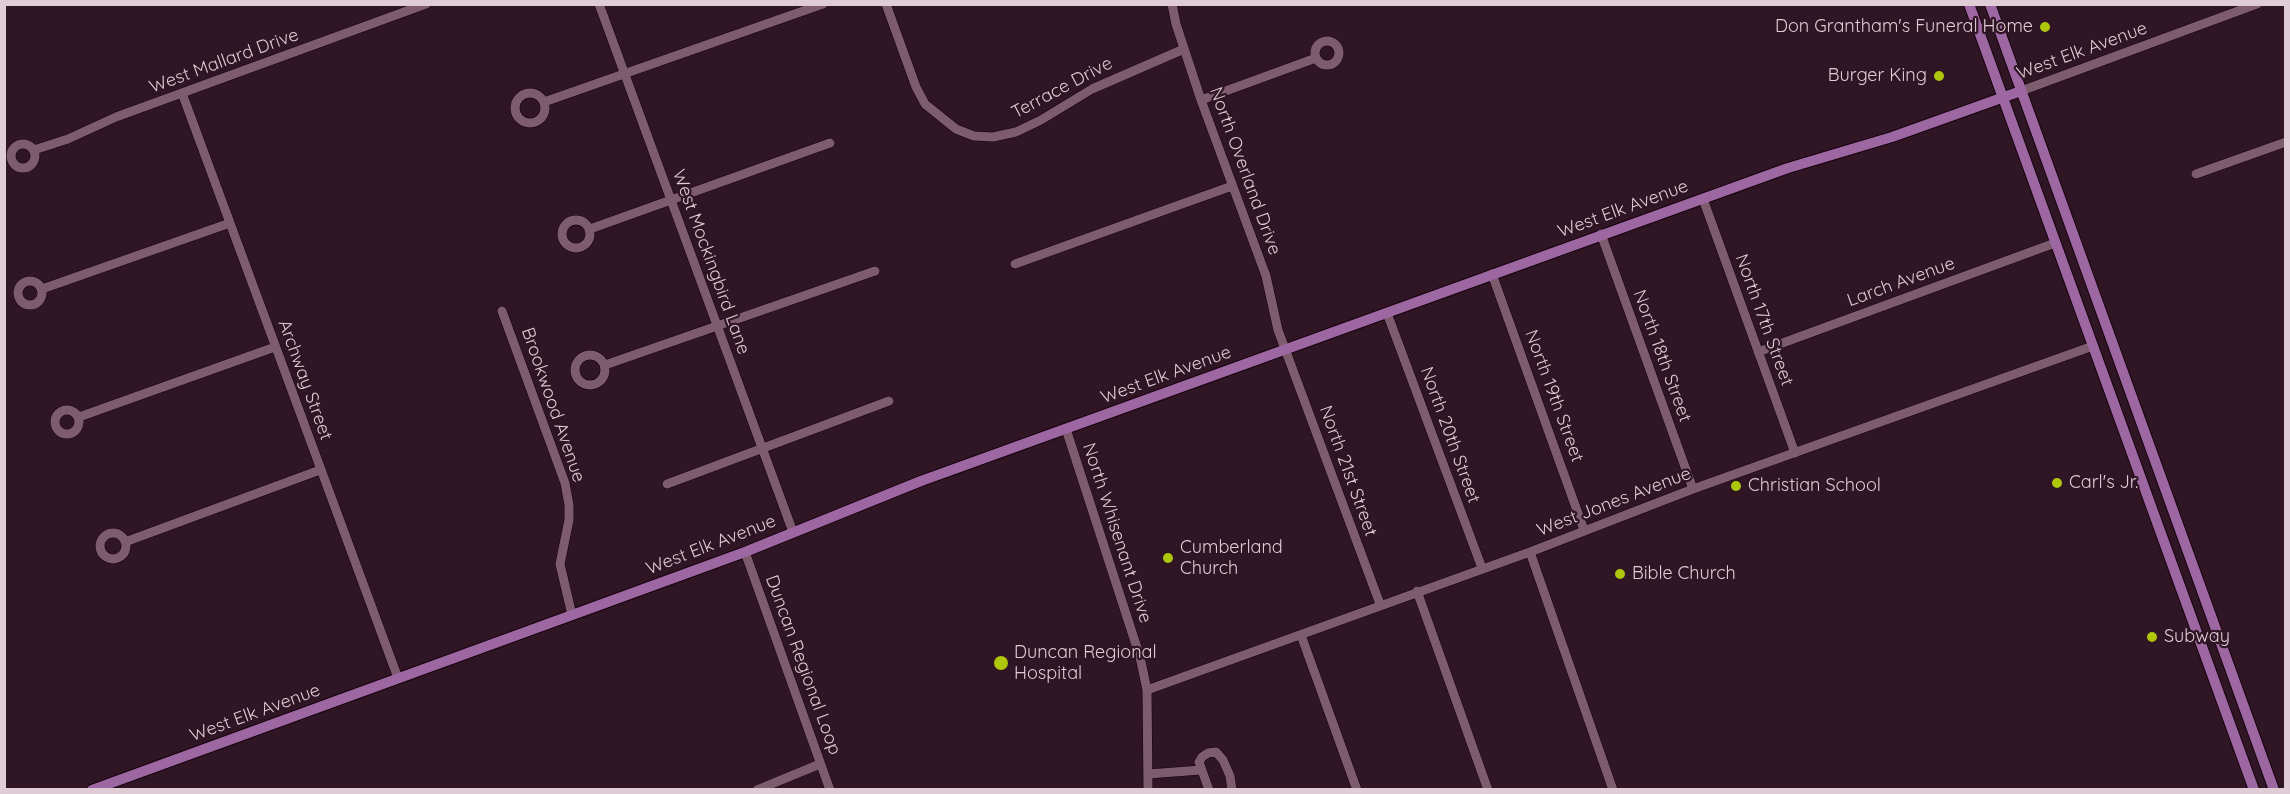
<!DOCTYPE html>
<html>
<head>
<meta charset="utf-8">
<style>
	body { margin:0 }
	#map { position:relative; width:2290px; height:794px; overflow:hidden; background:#301525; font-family:Quicksand,sans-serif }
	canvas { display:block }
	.frame { position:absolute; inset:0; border:6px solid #dfccd5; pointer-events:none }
</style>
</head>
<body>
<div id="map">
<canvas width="2290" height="794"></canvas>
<div class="frame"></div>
</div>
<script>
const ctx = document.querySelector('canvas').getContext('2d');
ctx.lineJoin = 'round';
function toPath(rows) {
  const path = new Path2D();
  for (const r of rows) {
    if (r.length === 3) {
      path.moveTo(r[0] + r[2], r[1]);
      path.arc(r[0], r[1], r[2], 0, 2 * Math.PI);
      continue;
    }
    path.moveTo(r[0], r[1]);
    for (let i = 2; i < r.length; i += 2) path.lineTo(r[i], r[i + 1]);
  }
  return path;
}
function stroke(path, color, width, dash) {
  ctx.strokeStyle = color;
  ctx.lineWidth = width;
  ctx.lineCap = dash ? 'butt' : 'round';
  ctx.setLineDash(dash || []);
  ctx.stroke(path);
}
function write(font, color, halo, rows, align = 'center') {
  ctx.font = font + ' Quicksand,sans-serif';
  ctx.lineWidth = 4.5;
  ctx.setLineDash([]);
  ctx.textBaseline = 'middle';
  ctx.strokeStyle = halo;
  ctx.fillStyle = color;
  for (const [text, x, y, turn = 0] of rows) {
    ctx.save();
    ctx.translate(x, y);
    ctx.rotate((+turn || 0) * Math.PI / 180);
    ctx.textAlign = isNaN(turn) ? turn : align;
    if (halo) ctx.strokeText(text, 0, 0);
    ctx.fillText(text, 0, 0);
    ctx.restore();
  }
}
const minor = toPath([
	[599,4,793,532],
	[886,4,916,87,925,104,956,129,974,136,993,137,1016,132,1041,120,1092,89,1184,49],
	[1172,4,1176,24,1201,100,1266,276,1278,330,1380,604],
	[1327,53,12],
	[2021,91,2257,4],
	[182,93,398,678],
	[530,108,15],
	[1201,100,1316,58],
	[544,102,823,4],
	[23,156,12],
	[34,150,68,139,116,117,426,4],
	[2196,174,2286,142],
	[1703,199,1795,453],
	[576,234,14],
	[590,229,830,143],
	[1601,234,1693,489],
	[1015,264,1232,186],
	[1492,274,1584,530],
	[30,293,12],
	[42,289,230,223],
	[502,311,565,483,569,505,569,520,560,564,572,615],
	[1387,313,1482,568],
	[1758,352,2055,243],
	[590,370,15],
	[605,365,875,271],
	[67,422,12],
	[79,417,275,347],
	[1066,429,1140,657,1147,690,1148,790],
	[667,484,889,401],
	[113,546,13],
	[125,542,320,470],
	[745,552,830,790],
	[1530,552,1613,790],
	[1417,591,1488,790],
	[1301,635,1357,790],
	[1147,690,1530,552,1693,489,2093,346],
	[1148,774,1201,770],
	[757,790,820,764],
	[1209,790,1199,762,1202,757,1208,753,1216,752,1223,760,1230,776,1232,790]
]);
const major = toPath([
	[1969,4,2254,790],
	[1990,4,2274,790],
	[92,790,745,552,921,481,1788,168,1892,137,2021,91]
]);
stroke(minor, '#17020e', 10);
stroke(major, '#17020e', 12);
stroke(minor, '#7d5c6e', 9);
stroke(major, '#9d67a2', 10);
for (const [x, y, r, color] of [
	[2045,27,6,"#aec60b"],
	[1939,76,6,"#aec60b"],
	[2057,483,6,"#aec60b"],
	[1736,486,6,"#aec60b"],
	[1168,558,6,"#aec60b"],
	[1620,574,6,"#aec60b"],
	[2152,637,6,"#aec60b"],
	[1001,663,8,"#aec60b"]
]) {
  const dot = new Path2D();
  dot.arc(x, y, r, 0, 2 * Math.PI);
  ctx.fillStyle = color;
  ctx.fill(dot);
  stroke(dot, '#301525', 2);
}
write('18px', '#dfccd5', '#301525', [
	["Don Grantham's Funeral Home",2033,27,"right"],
	["Burger King",1927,76,"right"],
	["Carl's Jr.",2069,483],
	["Christian School",1748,486],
	["Cumberland",1180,548],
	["Church",1180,569],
	["Bible Church",1632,574],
	["Subway",2164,637],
	["Duncan Regional",1014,653],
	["Hospital",1014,674]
], 'left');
write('18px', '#dfccd5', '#301525', [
	["West Elk Avenue",2082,51,-20],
	["West Mallard Drive",224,61,-20],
	["Terrace Drive",1062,88,-28],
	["North Overland Drive",1245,171,70],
	["West Elk Avenue",1623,209,-20],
	["West Mockingbird Lane",711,262,70],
	["Larch Avenue",1901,282,-20],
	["North 17th Street",1764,320,70],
	["North 18th Street",1662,356,70],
	["West Elk Avenue",1166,375,-20],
	["Archway Street",305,380,70],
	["North 19th Street",1554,396,70],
	["Brookwood Avenue",553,405,71],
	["North 20th Street",1450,435,70],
	["North 21st Street",1348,471,70],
	["West Jones Avenue",1614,502,-21],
	["North Whisenant Drive",1117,533,72],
	["West Elk Avenue",711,545,-21],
	["Duncan Regional Loop",803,665,70],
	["West Elk Avenue",255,713,-20]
]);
</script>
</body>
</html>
